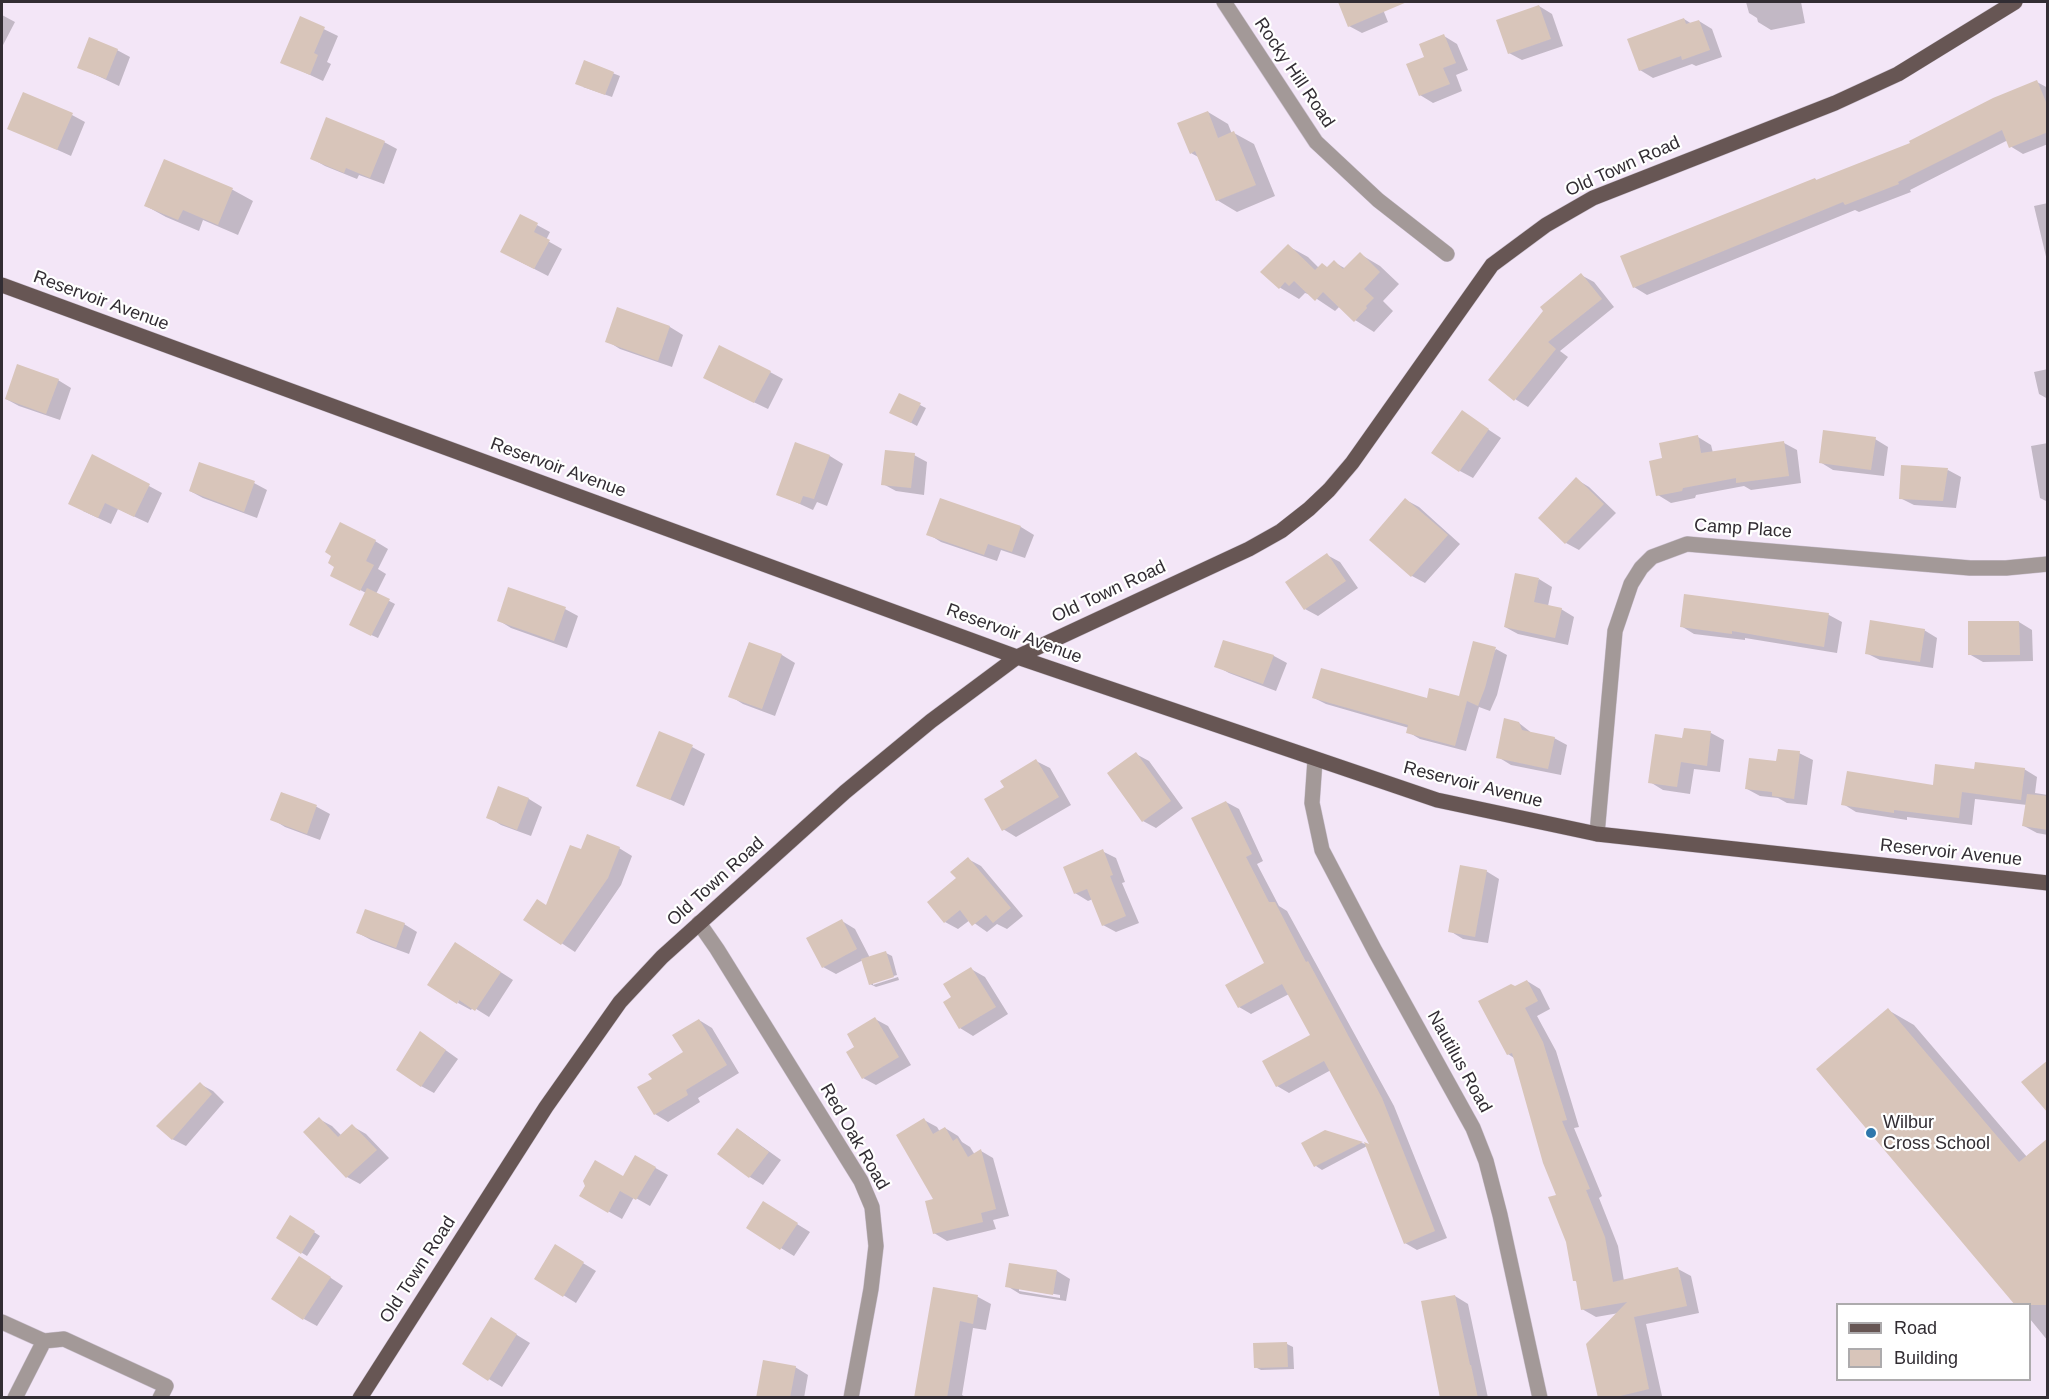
<!DOCTYPE html>
<html>
<head>
<meta charset="utf-8">
<style>
	body { margin:0 }
	#map { position:relative; width:2049px; height:1399px; overflow:hidden; background:#f3e6f7; font-family:Helvetica,sans-serif }
	canvas { display:block }
	.frame { position:absolute; inset:0; border:3px solid #322d33; pointer-events:none }
	.legend { position:absolute; left:1836px; top:1303px; width:195px; height:78px; box-sizing:border-box; background:#fff; border:2px solid #adabad; margin:0; padding:8px 10px; list-style:none; font-size:18px; color:#322d33 }
	.legend li { display:flex; align-items:center; gap:12px; height:30px }
	.legend b { width:30px; border:2px solid #adabad }
</style>
</head>
<body>
<div id="map">
<canvas width="2049" height="1399"></canvas>
<div class="frame"></div>
<ul class="legend">
<li><b style="height:8px;background:#675654"></b>Road</li>
<li><b style="height:16px;background:#d8c5ba"></b>Building</li>
</ul>
</div>
<script>
const ctx = document.querySelector('canvas').getContext('2d');
ctx.lineJoin = 'round';
function fill(path, color) {
  ctx.fillStyle = color;
  ctx.fill(path, 'evenodd');
}
function toPath(rows) {
  const path = new Path2D();
  for (const r of rows) {
    path.moveTo(r[0], r[1]);
    for (let i = 2; i < r.length; i += 2) path.lineTo(r[i], r[i + 1]);
  }
  return path;
}
function stroke(path, color, width, dash) {
  ctx.strokeStyle = color;
  ctx.lineWidth = width;
  ctx.lineCap = dash ? 'butt' : 'round';
  ctx.setLineDash(dash || []);
  ctx.stroke(path);
}
function write(font, color, halo, rows, align = 'center') {
  ctx.font = font + ' Helvetica,sans-serif';
  ctx.lineWidth = 4.5;
  ctx.setLineDash([]);
  ctx.textBaseline = 'middle';
  ctx.strokeStyle = halo;
  ctx.fillStyle = color;
  for (const [text, x, y, turn = 0] of rows) {
    ctx.save();
    ctx.translate(x, y);
    ctx.rotate((+turn || 0) * Math.PI / 180);
    ctx.textAlign = isNaN(turn) ? turn : align;
    if (halo) ctx.strokeText(text, 0, 0);
    ctx.fillText(text, 0, 0);
    ctx.restore();
  }
}
fill(toPath([
	[1339,2,1380,2,1388,22,1362,33,1349,26],
	[1746,2,1801,2,1805,23,1771,30,1758,22,1757,18,1749,13],
	[1539,6,1552,14,1563,46,1522,60,1509,53],
	[2,15,15,22,2,47,2,14],
	[301,18,338,36,327,62,331,64,323,81,282,62],
	[1684,19,1692,24,1699,21,1712,29,1722,57,1696,66,1692,64,1653,78,1640,70],
	[1444,36,1457,44,1468,70,1456,75,1462,91,1433,103,1420,95,1426,58],
	[117,50,130,57,119,86,79,67],
	[585,62,620,76,612,97,583,87],
	[2037,82,2048,88,2048,144,2023,154,2010,146,2008,140,1910,190,1911,192,1859,212,1855,210,1647,295,1634,287,1815,179,1818,181,1912,144],
	[1208,112,1228,124,1232,134,1234,133,1254,144,1275,196,1237,212,1217,200,1200,158,1191,153],
	[72,115,85,122,71,156,9,128],
	[384,142,397,149,384,184,359,175,357,179,325,166,311,158],
	[165,161,233,190,253,201,238,235,203,220,199,231,166,217,146,206],
	[2048,203,2048,265,2034,206],
	[537,225,550,232,546,240,562,249,548,276,515,259],
	[1288,246,1308,257,1319,268,1328,268,1334,262,1346,269,1360,254,1380,266,1399,284,1383,301,1393,311,1374,332,1355,320,1340,306,1335,311,1311,295,1305,293,1299,299,1279,287],
	[1581,275,1594,282,1614,307,1560,351,1568,357,1528,407,1515,399],
	[617,309,670,327,683,335,672,367,620,349,607,341],
	[2048,369,2048,399,2039,394,2034,372],
	[770,372,783,379,768,409,718,385],
	[58,380,71,388,60,420,19,406,6,399],
	[920,405,926,408,917,426,897,415],
	[1462,412,1501,438,1473,478,1460,471],
	[1698,437,1711,445,1713,453,1784,443,1797,450,1801,483,1751,490,1744,486,1696,495,1695,498,1671,503,1658,495,1664,459],
	[1875,439,1888,447,1884,476,1833,470,1820,462],
	[2048,443,2048,502,2040,498,2031,446],
	[796,444,830,456,843,464,827,506,817,502,813,510,778,494],
	[914,455,927,462,924,495,896,491,883,484],
	[1948,470,1961,477,1956,508,1914,505,1900,498],
	[1576,479,1589,487,1616,513,1579,550,1566,543],
	[254,483,267,490,257,518,203,498,190,491],
	[149,486,162,493,148,523,118,509,111,524,83,511],
	[941,499,1021,527,1034,535,1025,558,1001,550,997,561,941,542,928,534],
	[1406,500,1419,507,1460,544,1425,583,1412,576],
	[375,541,388,549,378,569,386,574,376,594,395,604,378,638,356,628,366,593,345,582],
	[1327,555,1340,562,1358,588,1318,616,1305,609],
	[1539,579,1552,587,1548,606,1561,609,1574,617,1568,645,1518,634,1505,627],
	[1685,595,1829,615,1842,622,1837,653,1745,638,1745,640,1694,634,1681,626],
	[565,609,578,616,567,648,511,628,498,620],
	[2019,622,2032,630,2033,661,1983,662,1969,654],
	[1924,630,1937,638,1933,668,1880,660,1866,653],
	[1224,642,1274,656,1287,663,1276,691,1229,673,1216,666],
	[749,643,782,655,795,663,775,716,743,704,730,696],
	[1496,649,1507,655,1497,695,1490,711,1479,707,1466,751,1420,739,1408,732,1409,728,1326,704,1314,698,1428,700,1460,698],
	[1519,723,1533,734,1554,738,1567,745,1561,775,1511,765,1498,757],
	[1685,730,1711,733,1724,740,1720,772,1694,769,1690,794,1663,790,1650,782,1684,739],
	[692,747,705,754,684,806,638,785],
	[1799,753,1813,760,1807,805,1787,803,1778,798,1760,796,1747,789,1778,763],
	[1136,754,1149,761,1183,808,1156,828,1143,821],
	[1036,761,1050,768,1071,805,1016,837,1003,829,1006,788],
	[2024,769,2037,777,2035,793,2048,795,2048,835,2037,833,2024,826,2027,805,1975,799,1972,825,1907,817,1907,820,1856,812,1843,804,1934,787,1975,770],
	[498,788,529,799,542,807,531,836,501,825,488,817],
	[282,794,317,807,330,814,320,840,285,827,272,819],
	[1226,802,1239,809,1263,861,1257,864,1279,906,1287,911,1394,1106,1447,1238,1417,1250,1405,1243,1367,1146,1322,1170,1316,1166,1325,1132,1372,1146,1331,1070,1289,1093,1277,1086,1312,1036,1289,994,1251,1014,1239,1007,1266,964],
	[619,848,632,856,621,885,575,952,525,919,547,907,582,851],
	[1102,851,1116,858,1125,882,1122,883,1139,923,1116,932,1103,925,1093,899,1088,901,1075,893],
	[968,859,981,866,1023,916,1007,929,997,924,987,932,970,920,958,929,945,922,958,879],
	[1486,871,1499,879,1488,943,1463,939,1450,931],
	[842,921,855,929,870,958,886,953,892,956,897,975,873,982,873,985,898,977,899,980,876,987,870,984,863,960,836,974,823,967],
	[404,924,417,932,409,954,371,940,358,933],
	[468,951,513,980,489,1017,473,1007,471,1010,458,1003],
	[971,969,985,977,1008,1014,973,1036,960,1028,953,998],
	[1527,981,1540,989,1550,1009,1537,1016,1556,1051,1579,1127,1574,1128,1602,1196,1599,1198,1618,1246,1624,1281,1678,1269,1691,1276,1699,1313,1646,1324,1662,1396,1599,1398,1619,1313,1596,1317,1582,1309,1577,1282,1574,1280,1558,1195,1514,1058,1508,1054,1515,988],
	[1888,1010,1914,1025,2027,1157,2048,1140,2048,1341,2030,1319,2030,1304],
	[875,1019,888,1026,911,1065,876,1085,863,1078,856,1047],
	[699,1020,712,1028,739,1073,698,1098,700,1102,668,1122,655,1114,654,1079,685,1053],
	[433,1041,458,1059,434,1093,421,1086],
	[200,1084,213,1091,224,1102,186,1146,172,1139],
	[319,1119,332,1126,342,1136,352,1126,366,1134,389,1158,360,1184,347,1177,305,1132],
	[924,1120,937,1127,940,1132,945,1128,958,1136,962,1142,970,1147,975,1155,981,1151,993,1158,1009,1216,993,1220,996,1229,947,1241,934,1233,936,1200],
	[738,1129,781,1160,763,1185,750,1177],
	[636,1157,668,1175,650,1206,634,1197,622,1219,581,1196,623,1178],
	[776,1211,810,1232,794,1256,748,1228],
	[291,1217,320,1236,307,1256,278,1238],
	[555,1246,596,1271,576,1303,536,1278],
	[313,1266,343,1286,317,1326,304,1319],
	[1057,1271,1070,1279,1066,1301,1020,1294,1007,1286],
	[1019,1288,1060,1295,1060,1298,1019,1291],
	[934,1289,978,1297,991,1304,986,1330,973,1328,962,1395,967,1398,915,1398],
	[1455,1296,1468,1304,1488,1398,1443,1398],
	[504,1327,530,1343,502,1387,464,1364],
	[1287,1344,1293,1347,1294,1369,1261,1370,1255,1367],
	[795,1367,808,1375,804,1398,758,1398]
]), '#0003');
fill(toPath([
	[1338,2,1407,2,1348,27],
	[1539,5,1551,39,1508,54,1496,20],
	[300,16,325,27,314,53,318,55,310,75,280,63],
	[1684,18,1686,24,1699,20,1710,50,1682,60,1681,56,1639,71,1627,39],
	[1444,34,1456,63,1443,68,1450,84,1419,96,1406,64,1424,57,1419,44],
	[89,37,118,49,106,79,77,68],
	[584,60,614,72,605,95,575,84],
	[2037,80,2048,107,2048,132,2009,148,2002,130,1898,182,1899,184,1845,205,1843,202,1633,288,1620,256,1815,178,1816,180,1910,143,1909,141,1993,98],
	[23,92,73,113,57,150,7,129],
	[1208,111,1218,138,1234,131,1256,185,1216,201,1195,151,1190,154,1177,123],
	[326,117,385,141,370,178,346,168,344,173,310,159],
	[164,159,233,188,218,225,183,210,178,220,144,206],
	[520,214,538,223,534,232,550,240,534,269,500,252],
	[1288,244,1315,270,1322,263,1327,267,1334,260,1343,269,1360,252,1380,272,1364,289,1374,298,1366,306,1367,308,1354,322,1323,292,1315,301,1294,281,1289,286,1285,282,1279,289,1260,272],
	[1581,273,1602,299,1548,342,1556,349,1514,401,1488,380,1543,311,1540,307],
	[617,307,670,326,658,361,605,342],
	[719,345,771,371,754,403,703,378],
	[17,364,59,379,46,414,5,399],
	[899,393,921,403,911,423,889,413],
	[1462,410,1489,429,1459,472,1431,453],
	[1823,430,1876,437,1871,470,1819,463],
	[1698,435,1701,453,1784,441,1789,476,1736,483,1736,478,1683,488,1682,491,1656,496,1649,461,1662,458,1659,443],
	[795,442,830,455,814,499,803,496,800,504,776,495],
	[885,450,915,453,911,488,881,485],
	[92,454,150,484,134,517,105,503,98,518,68,504],
	[199,462,255,481,244,512,189,491],
	[1901,465,1948,468,1943,501,1899,499],
	[1576,477,1604,504,1565,544,1538,518],
	[940,498,1021,526,1012,552,988,544,984,555,926,535],
	[1405,498,1448,535,1411,577,1369,540],
	[340,522,376,540,366,561,374,565,360,591,330,576,334,567,328,563,331,556,325,552],
	[1327,553,1346,581,1304,610,1285,582],
	[1515,573,1539,578,1534,602,1562,608,1555,638,1504,627],
	[508,587,566,607,554,641,497,621],
	[367,588,390,599,371,636,349,625],
	[1684,594,1829,613,1824,647,1732,631,1732,634,1680,627],
	[1870,620,1925,629,1920,662,1865,654],
	[1968,621,2019,621,2020,655,1968,655],
	[1223,640,1274,655,1263,684,1214,667],
	[1473,641,1496,647,1485,688,1478,706,1467,701,1455,746,1406,733,1408,725,1312,698,1321,668,1427,698,1429,688,1459,696],
	[749,642,782,654,762,709,728,697],
	[1504,718,1519,722,1522,730,1555,737,1548,769,1496,758],
	[1684,728,1711,731,1707,766,1681,762,1677,787,1648,783,1655,734,1682,738],
	[659,731,693,745,670,800,636,786],
	[1778,749,1800,751,1794,799,1772,796,1772,792,1745,789,1749,758,1776,761],
	[1136,752,1171,801,1142,822,1107,773],
	[1036,759,1059,797,1002,831,984,799,1004,787,1000,781],
	[1975,762,2025,768,2021,800,1962,792,1959,818,1894,810,1894,813,1841,805,1847,771,1933,785,1935,764,1974,769],
	[498,786,529,798,517,830,486,818],
	[281,792,317,805,307,834,270,820],
	[2027,794,2048,796,2048,830,2022,826],
	[1226,801,1252,854,1246,857,1269,902,1275,902,1306,962,1308,961,1382,1098,1435,1231,1404,1244,1364,1142,1369,1144,1324,1061,1276,1087,1262,1061,1310,1035,1282,984,1238,1008,1225,985,1264,963,1191,818],
	[587,834,620,847,608,878,561,945,523,920,537,899,546,905,570,845,581,849],
	[1103,849,1113,875,1110,876,1126,916,1102,926,1087,889,1074,894,1063,867],
	[968,857,1011,908,993,923,986,915,972,926,960,910,944,923,927,902,956,878,950,872],
	[1460,865,1487,870,1475,937,1448,932],
	[365,909,405,923,396,948,356,933],
	[842,919,857,949,822,968,806,938],
	[455,942,501,972,475,1011,459,1000,457,1004,427,985],
	[886,951,894,977,869,985,861,959],
	[971,967,996,1007,959,1029,943,1002,951,997,943,984],
	[1527,980,1538,1001,1525,1008,1543,1042,1567,1120,1562,1121,1590,1189,1586,1190,1605,1237,1613,1282,1678,1267,1687,1306,1634,1317,1649,1389,1612,1398,1598,1398,1586,1344,1627,1302,1581,1310,1576,1281,1573,1281,1566,1242,1548,1197,1556,1195,1543,1163,1512,1053,1507,1055,1478,1001,1511,984,1515,986],
	[1888,1008,2019,1162,2048,1138,2048,1305,2015,1305,1816,1069],
	[875,1017,899,1057,862,1079,846,1052,854,1047,847,1034],
	[699,1019,727,1065,686,1090,688,1095,654,1115,637,1087,652,1079,648,1074,683,1052,672,1035],
	[420,1031,446,1050,421,1087,396,1070],
	[2048,1060,2048,1113,2021,1082],
	[200,1082,212,1094,172,1140,156,1126],
	[319,1117,338,1137,352,1124,377,1150,346,1178,303,1132],
	[924,1118,933,1134,945,1127,953,1141,957,1138,968,1157,981,1149,996,1209,981,1213,983,1222,933,1234,925,1201,933,1199,896,1135],
	[737,1128,769,1152,749,1178,717,1154],
	[1325,1130,1363,1142,1314,1167,1301,1143],
	[635,1155,656,1167,636,1200,620,1191,608,1213,579,1196,585,1186,583,1181,595,1160,623,1176],
	[763,1201,798,1223,780,1250,746,1228],
	[290,1215,315,1231,301,1254,276,1238],
	[555,1244,584,1262,563,1297,534,1279],
	[299,1256,331,1277,303,1320,271,1299],
	[1009,1263,1057,1270,1053,1295,1005,1287],
	[933,1287,978,1295,973,1324,960,1321,947,1398,914,1398],
	[1455,1295,1470,1365,1471,1365,1478,1398,1440,1398,1421,1301],
	[491,1317,517,1334,488,1381,462,1364],
	[1287,1342,1288,1367,1254,1368,1253,1343],
	[763,1360,796,1366,790,1398,756,1398]
]), '#d8c5ba');
const minor = toPath([
	[1224,2,1316,142,1378,200,1447,254],
	[1315,760,1312,803,1322,850,1375,951,1473,1128,1486,1161,1500,1215,1540,1398],
	[1597,834,1615,631,1631,584,1641,568,1652,557,1687,544,1970,568,2006,568,2048,564],
	[699,923,717,949,861,1181,872,1207,876,1246,871,1289,851,1398],
	[2,1322,44,1341,15,1398],
	[44,1341,64,1339,166,1386,160,1398]
]);
const major = toPath([
	[2,285,1017,657,1437,800,1597,834,2048,883],
	[360,1398,546,1107,620,1002,662,957,845,792,931,721,1017,657,1249,549,1281,531,1309,509,1329,490,1352,463,1492,265,1546,225,1593,198,1835,103,1898,74,2015,2]
]);
stroke(minor, '#ccc1d0', 16);
stroke(major, '#ccc1d0', 16);
stroke(minor, '#a39998', 15);
stroke(major, '#675654', 15);
for (const [x, y, r, color] of [
	[1871,1133,6,"#2e78ac"]
]) {
  const dot = new Path2D();
  dot.arc(x, y, r, 0, 2 * Math.PI);
  ctx.fillStyle = color;
  ctx.fill(dot);
  stroke(dot, '#fff', 2);
}
write('18px', '#322d33', '#fff', [
	["Rocky Hill Road",1294,73,56],
	["Old Town Road",1623,167,-24],
	["Reservoir Avenue",101,301,20],
	["Reservoir Avenue",558,468,20],
	["Camp Place",1743,529,4],
	["Old Town Road",1109,592,-25],
	["Reservoir Avenue",1014,634,20],
	["Reservoir Avenue",1473,785,14],
	["Reservoir Avenue",1951,853,6],
	["Old Town Road",716,882,-42],
	["Nautilus Road",1459,1062,61],
	["Red Oak Road",854,1137,60],
	["Old Town Road",418,1270,-57]
]);
write('18px', '#322d33', '#fff', [
	["Wilbur",1883,1123],
	["Cross School",1883,1144]
], 'left');
</script>
</body>
</html>
